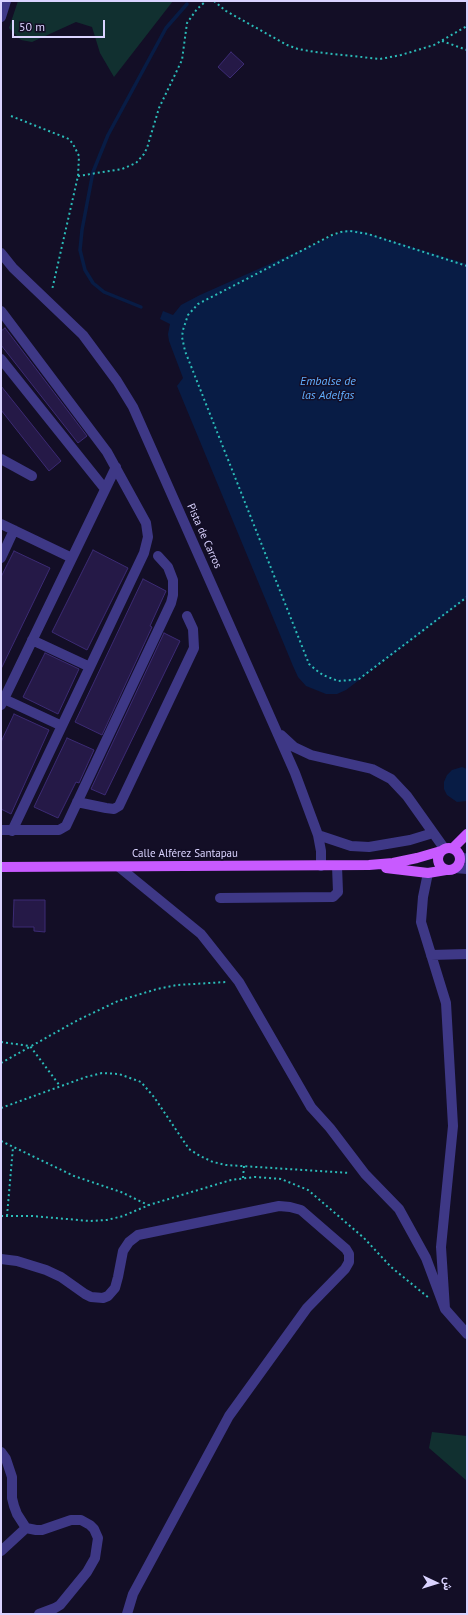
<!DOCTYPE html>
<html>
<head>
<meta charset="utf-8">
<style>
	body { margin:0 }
	#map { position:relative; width:468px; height:1615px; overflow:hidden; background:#130e26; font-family:"PT Sans",Vazirmatn,sans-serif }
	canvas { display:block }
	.frame { position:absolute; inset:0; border:2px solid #dad3ff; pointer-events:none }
	.north { position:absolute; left:416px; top:1563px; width:40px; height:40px; -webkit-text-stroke:3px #130e26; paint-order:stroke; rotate:94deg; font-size:11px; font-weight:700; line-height:16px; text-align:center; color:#dad3ff }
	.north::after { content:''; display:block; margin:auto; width:14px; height:18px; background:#dad3ff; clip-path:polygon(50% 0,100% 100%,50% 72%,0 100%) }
	.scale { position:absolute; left:12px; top:20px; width:93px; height:18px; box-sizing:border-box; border:2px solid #dad3ff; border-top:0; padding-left:5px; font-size:12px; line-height:14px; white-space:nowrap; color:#dad3ff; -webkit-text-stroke:3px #130e26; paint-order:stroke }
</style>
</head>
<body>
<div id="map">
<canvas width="468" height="1615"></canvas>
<div class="frame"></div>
<div class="north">ش</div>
<div class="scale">50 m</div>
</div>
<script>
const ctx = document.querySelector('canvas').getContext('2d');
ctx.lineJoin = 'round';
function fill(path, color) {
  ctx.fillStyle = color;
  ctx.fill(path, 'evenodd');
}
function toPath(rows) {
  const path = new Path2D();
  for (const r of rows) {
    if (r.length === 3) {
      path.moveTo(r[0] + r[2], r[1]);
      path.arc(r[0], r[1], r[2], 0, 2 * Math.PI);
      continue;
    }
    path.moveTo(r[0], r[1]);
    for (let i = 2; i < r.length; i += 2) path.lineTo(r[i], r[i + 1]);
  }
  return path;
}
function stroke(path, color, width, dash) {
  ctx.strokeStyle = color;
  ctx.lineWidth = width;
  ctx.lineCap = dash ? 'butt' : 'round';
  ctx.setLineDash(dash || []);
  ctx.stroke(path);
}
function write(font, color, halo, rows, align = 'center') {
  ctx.font = font + ' "PT Sans",sans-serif';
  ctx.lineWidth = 3;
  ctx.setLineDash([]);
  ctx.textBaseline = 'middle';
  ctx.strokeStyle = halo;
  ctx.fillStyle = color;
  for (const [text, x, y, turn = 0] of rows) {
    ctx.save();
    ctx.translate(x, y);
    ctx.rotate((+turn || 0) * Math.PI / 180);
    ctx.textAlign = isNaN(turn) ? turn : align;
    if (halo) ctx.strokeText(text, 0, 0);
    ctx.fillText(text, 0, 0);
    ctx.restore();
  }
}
fill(toPath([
	[18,1,173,1,114,77,100,53,92,27,76,22,32,42,21,40,9,28],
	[432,1432,467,1436,467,1481,429,1448]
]), '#113030');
fill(toPath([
	[346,230,357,230,467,264,467,598,346,690,337,694,326,694,306,686,298,677,293,666,177,386,183,378,169,341,168,334,170,324,160,319,163,311,173,315,181,305,200,295],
	[462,767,467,769,467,801,457,802,447,795,444,789,444,782,447,775,452,770]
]), '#081c45');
stroke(toPath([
	[141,307,104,292,93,283,85,270,80,250,82,230,93,172,108,135,166,28,187,4]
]), '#081c45', 3.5);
const building = toPath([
	[231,52,244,64,230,78,218,67,231,52],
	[5,328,87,436,78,443,1,345,1,331,5,328],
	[1,386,61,461,49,471,1,410,1,386],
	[93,550,128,568,87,650,52,632,93,550],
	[14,551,50,568,1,669,1,577,14,551],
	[143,579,166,591,150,626,152,627,102,735,75,722,143,579],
	[164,633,180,641,105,795,91,789,164,633],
	[45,653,79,669,58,714,23,697,45,653],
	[14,714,49,730,11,814,1,809,1,742,14,714],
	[67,738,94,750,79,783,76,782,58,818,34,807,67,738],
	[14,900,45,900,45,932,34,931,34,927,13,927,14,900]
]);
fill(building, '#251947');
stroke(building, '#3c2b74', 1);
stroke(toPath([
	[214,1,226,11,287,45,298,49,315,52,380,59,401,55,434,45,467,26],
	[442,41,467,50],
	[11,116,69,139,73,144,79,156,78,176,52,290],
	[78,176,122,169,136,163,144,154,147,148,159,108,182,60,187,23,197,9,206,1],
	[467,266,368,234,350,231,341,232,332,235,198,304,188,315,183,330,182,337,185,351,309,664,316,670,323,675,338,681,352,680,359,679,467,597],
	[1,1042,30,1046,60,1086],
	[1,1063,78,1020,118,1001,157,989,177,985,226,982],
	[1,1108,86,1077,102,1073,119,1074,141,1082,154,1097,189,1149,200,1156,213,1162,226,1165,350,1173],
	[1,1141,74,1176,121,1192,148,1205],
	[243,1178,244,1166],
	[1,1216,32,1216,90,1221,107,1220,123,1216,149,1205,231,1180,255,1177,281,1179,308,1190,364,1238,391,1267,429,1298],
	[7,1216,13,1147]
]), '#2bbbb8', 2, [2, 3]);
stroke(toPath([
	[1,17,6,1],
	[1,253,13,268,83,335,117,381,133,407,295,773,318,835,321,851,321,866],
	[1,311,107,452,146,523,148,537,144,553,12,831],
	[1,359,105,489],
	[1,459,32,476],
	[1,524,72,558],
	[1,558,14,530],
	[32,640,90,667],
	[4,699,62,726],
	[1,705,116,467],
	[281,735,294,747,311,755,372,769,391,779,407,796,444,848],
	[77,802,106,808,114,809,119,806,194,648,193,629,187,616],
	[1,830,59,830,66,826,171,603,173,595,173,580,168,567,158,556],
	[318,835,351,846,369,847,410,840,433,833],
	[460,857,467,859],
	[119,867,201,934,239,982,311,1107,330,1128,365,1174,399,1209,426,1258,445,1309],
	[455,868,467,869],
	[428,873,423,897,421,922,446,1003,453,1126,441,1247,445,1309,467,1334],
	[220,898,333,897,338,892,337,866],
	[431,955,467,954],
	[1,1259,17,1261,46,1270,61,1277,85,1294,91,1297,103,1298,108,1296,115,1288,118,1277,123,1251,129,1242,138,1235,279,1206,290,1207,301,1210,346,1249,349,1254,349,1262,345,1269,307,1308,229,1416,133,1594,127,1614],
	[1,1452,6,1459,12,1477,12,1498,14,1506,17,1514,26,1528,36,1530,42,1530,71,1520,81,1520,90,1525,94,1529,98,1538,95,1558,87,1572,60,1605,55,1608,39,1614],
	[1,1551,26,1528]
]), '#3e3886', 10);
stroke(toPath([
	[449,859,11],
	[453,848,467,834],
	[1,867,369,865,393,863,417,858,441,851],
	[386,868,428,873,446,870]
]), '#c85aff', 10);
write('11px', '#dad3ff', '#130e26', [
	["Pista de Carros",204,536,66],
	["Calle Alférez Santapau",185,854]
]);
write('italic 12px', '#61afff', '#130e26', [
	["Embalse de",328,382],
	["las Adelfas",328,396]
]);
</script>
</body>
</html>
